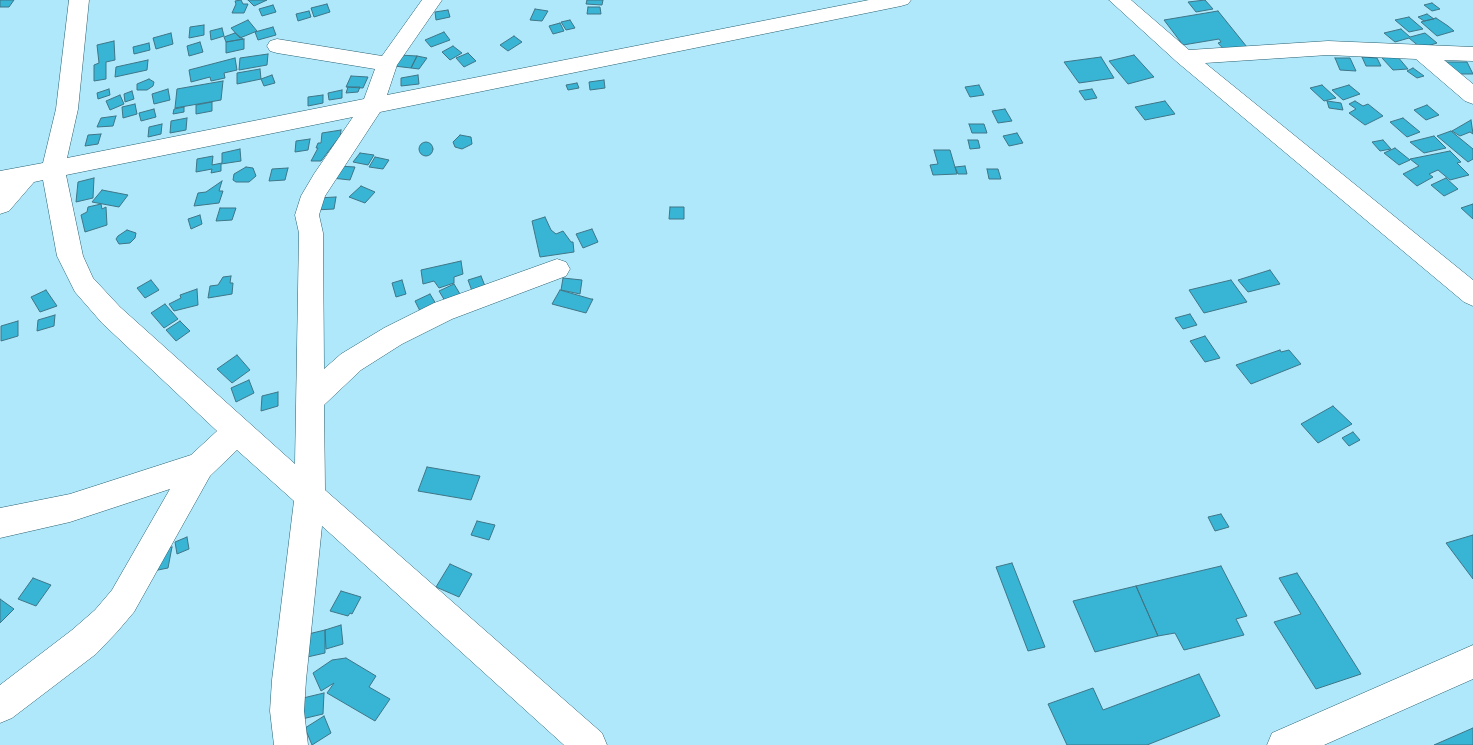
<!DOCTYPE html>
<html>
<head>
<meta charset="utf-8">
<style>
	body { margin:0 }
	canvas { display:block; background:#afe8fb }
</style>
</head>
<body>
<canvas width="1473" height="745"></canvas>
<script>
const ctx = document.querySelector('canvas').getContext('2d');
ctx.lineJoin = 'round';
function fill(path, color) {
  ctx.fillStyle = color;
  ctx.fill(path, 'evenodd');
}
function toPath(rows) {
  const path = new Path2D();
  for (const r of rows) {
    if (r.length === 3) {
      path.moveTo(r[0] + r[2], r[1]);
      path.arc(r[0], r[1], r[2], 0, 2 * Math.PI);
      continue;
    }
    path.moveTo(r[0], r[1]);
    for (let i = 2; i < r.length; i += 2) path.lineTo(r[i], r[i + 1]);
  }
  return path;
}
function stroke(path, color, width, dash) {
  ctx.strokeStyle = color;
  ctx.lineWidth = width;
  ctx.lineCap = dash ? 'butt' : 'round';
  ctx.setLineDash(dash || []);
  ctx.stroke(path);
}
const building = toPath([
	[0,0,14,0,9,7,0,7,0,0],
	[241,0,243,4,248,4,244,13,232,13,236,4,235,1,241,0],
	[248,0,267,0,254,6,248,0],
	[587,0,603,0,602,5,586,4,587,0],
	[1205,0,1213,9,1196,12,1188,2,1205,0],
	[1432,3,1440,9,1432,11,1424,5,1432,3],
	[327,4,330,12,314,17,311,8,327,4],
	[273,5,276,12,262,16,259,9,273,5],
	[588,7,600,7,601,14,587,14,588,7],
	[535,9,548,11,542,21,530,20,535,9],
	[448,10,450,17,436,20,435,12,448,10],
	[309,11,311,17,298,21,296,14,309,11],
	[1218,11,1251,52,1228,54,1218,43,1221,42,1219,39,1183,45,1164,20,1218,11],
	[1427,14,1434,19,1424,21,1418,17,1427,14],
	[1409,17,1423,29,1409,32,1395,20,1409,17],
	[1436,18,1448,26,1454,31,1437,36,1421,22,1436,18],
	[248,20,257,31,240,38,231,28,248,20],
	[570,20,575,28,566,30,561,22,570,20],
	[560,23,564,31,553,34,549,26,560,23],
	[204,25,204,35,189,38,190,27,204,25],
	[273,27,276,35,258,40,255,32,273,27],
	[222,28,224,36,211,40,210,31,222,28],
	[1401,29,1410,37,1425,33,1437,43,1421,48,1409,38,1395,42,1384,33,1401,29],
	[444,32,450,40,431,47,425,40,444,32],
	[171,33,173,44,156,49,153,38,171,33],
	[235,33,243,39,226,42,224,37,235,33],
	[514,36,522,42,508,51,500,45,514,36],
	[244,39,244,49,226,53,226,42,244,39],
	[114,41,115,60,106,62,106,79,94,81,94,65,99,63,97,45,114,41],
	[200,42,203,52,189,56,187,46,200,42],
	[149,43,150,50,134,54,133,47,149,43],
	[453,46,462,53,450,60,442,52,453,46],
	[468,53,476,61,464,67,456,58,468,53],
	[268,54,267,65,239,70,240,58,268,54],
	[399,55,417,56,411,68,394,66,399,55],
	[1134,55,1154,77,1128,84,1109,61,1134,55],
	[417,56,427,58,419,69,411,68,417,56],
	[1397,56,1408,69,1393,70,1382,58,1397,56],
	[1101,57,1114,78,1079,83,1064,62,1101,57],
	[1362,57,1377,58,1381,66,1366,66,1362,57],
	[235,58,237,70,224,73,225,78,211,81,210,77,191,82,189,70,235,58],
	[1335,58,1350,58,1356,71,1340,70,1335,58],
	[148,60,147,70,115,77,116,67,148,60],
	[1440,62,1467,62,1473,74,1448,74,1440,62],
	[1413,68,1424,76,1417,78,1407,71,1413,68],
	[260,69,261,79,237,84,237,73,260,69],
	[272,75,275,83,264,86,261,79,272,75],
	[418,75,419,84,401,86,401,78,418,75],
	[351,76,368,77,363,88,346,87,351,76],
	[149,79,154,82,153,86,147,90,137,90,137,84,149,79],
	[604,80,605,88,590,90,589,82,604,80],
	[223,81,221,100,175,108,177,89,223,81],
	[577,83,579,88,568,90,566,85,577,83],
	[979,85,984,95,970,97,965,87,979,85],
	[1322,85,1336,98,1324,101,1310,88,1322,85],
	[1349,85,1360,94,1343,100,1332,90,1349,85],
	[348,87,360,87,358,92,346,93,348,87],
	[109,89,110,95,98,99,97,93,109,89],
	[168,89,170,100,154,104,152,94,168,89],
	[1092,89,1097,98,1085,100,1079,91,1092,89],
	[342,90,342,98,329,100,328,93,342,90],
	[132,91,134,99,125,102,124,94,132,91],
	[120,95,124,104,110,110,106,101,120,95],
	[323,95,323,103,308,106,308,97,323,95],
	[1165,101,1175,114,1145,120,1135,107,1165,101],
	[1327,101,1341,103,1343,110,1329,108,1327,101],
	[1355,101,1363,106,1368,104,1383,116,1365,125,1349,113,1356,109,1349,104,1355,101],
	[212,102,212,111,196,114,196,105,212,102],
	[135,104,137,114,123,118,122,107,135,104],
	[1427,105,1439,115,1426,120,1414,110,1427,105],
	[184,107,184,112,173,114,174,109,184,107],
	[154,109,156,117,141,121,139,113,154,109],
	[1005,109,1012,121,998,123,992,111,1005,109],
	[116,116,113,126,97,127,101,118,116,116],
	[187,118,186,130,170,133,171,121,187,118],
	[1403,118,1420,132,1407,137,1390,122,1403,118],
	[1471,120,1473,134,1470,132,1460,136,1452,131,1471,120],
	[162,124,161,134,148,137,149,127,162,124],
	[969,124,984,124,987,133,972,133,969,124],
	[341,130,340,140,337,140,321,161,311,161,318,148,316,148,318,143,321,143,322,133,341,130],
	[1451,131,1473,149,1473,159,1468,162,1437,136,1451,131],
	[1017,133,1023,143,1009,146,1003,136,1017,133],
	[101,134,98,144,85,146,88,135,101,134],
	[460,135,471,137,472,144,462,149,455,147,453,142,460,135],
	[1434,136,1446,148,1424,153,1410,142,1434,136],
	[310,139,308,150,295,152,296,141,310,139],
	[968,140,978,140,980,148,970,149,968,140],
	[1383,140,1391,149,1380,151,1372,142,1383,140],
	[426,149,7],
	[1395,148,1410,160,1399,165,1384,153,1395,148],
	[240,149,241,161,221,164,221,171,211,173,212,169,196,172,197,159,213,156,212,165,222,163,222,153,240,149],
	[934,150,950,150,957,174,933,175,930,165,938,164,934,150],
	[1450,151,1461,162,1457,163,1469,175,1450,180,1438,170,1429,174,1433,177,1417,186,1403,174,1419,166,1410,159,1450,151],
	[360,153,374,155,368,165,353,162,360,153],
	[375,157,389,160,383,169,369,167,375,157],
	[338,166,355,167,350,180,332,178,338,166],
	[965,166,967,174,958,174,955,167,965,166],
	[246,167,253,168,256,176,249,182,236,182,233,180,234,174,246,167],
	[288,168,285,180,269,181,272,169,288,168],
	[987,169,998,169,1001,179,989,179,987,169],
	[94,178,93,198,76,202,78,182,94,178],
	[1446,178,1458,189,1444,196,1431,185,1446,178],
	[222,181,219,191,223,191,219,203,194,206,198,193,206,192,222,181],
	[361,186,375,192,365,203,349,197,361,186],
	[102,190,128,195,119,207,92,202,102,190],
	[336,197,334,209,315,210,317,198,336,197],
	[101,204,102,209,106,207,107,225,85,232,81,215,87,212,88,207,101,204],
	[1473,204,1473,219,1461,208,1473,204],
	[670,207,684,207,684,219,669,219,670,207],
	[220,208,236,208,232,220,216,221,220,208],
	[200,215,202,224,191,229,188,219,200,215],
	[545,217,551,230,556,234,563,231,571,242,573,242,574,252,540,257,532,221,545,217],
	[592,229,598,242,583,248,576,234,592,229],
	[127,230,136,233,135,238,130,243,119,244,116,239,118,236,127,230],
	[461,261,463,274,454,277,454,283,439,288,434,281,423,284,421,270,461,261],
	[1270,270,1280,284,1248,292,1238,280,1270,270],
	[231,276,230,283,233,283,232,294,208,298,210,286,218,285,223,277,231,276],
	[481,276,485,286,472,291,468,280,481,276],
	[563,278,582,280,580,294,561,290,563,278],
	[151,280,159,290,145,298,137,288,151,280],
	[402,280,406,294,396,297,392,283,402,280],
	[1231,280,1247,302,1204,313,1189,290,1231,280],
	[454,284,460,294,445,301,439,291,454,284],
	[197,289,198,305,174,311,169,304,181,298,180,295,197,289],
	[46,290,57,306,40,312,31,297,46,290],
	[560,290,591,299,593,299,586,313,552,304,560,290],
	[430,294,436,304,420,311,415,301,430,294],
	[165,304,178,319,164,328,151,313,165,304],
	[1190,314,1197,325,1183,329,1175,318,1190,314],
	[55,315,54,326,37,331,38,320,55,315],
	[18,321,18,336,1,341,1,326,18,321],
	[180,321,190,331,176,341,166,330,180,321],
	[1205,336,1220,358,1205,362,1190,341,1205,336],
	[1280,350,1281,352,1289,350,1301,364,1251,384,1236,365,1280,350],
	[237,355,250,370,232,383,217,369,237,355],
	[249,380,254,393,236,402,231,388,249,380],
	[278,392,278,406,261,411,262,396,278,392],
	[1333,406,1352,424,1318,443,1301,424,1333,406],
	[1353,432,1360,440,1349,446,1342,438,1353,432],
	[427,467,480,476,471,500,418,491,427,467],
	[1221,514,1229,527,1215,531,1208,517,1221,514],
	[477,521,495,525,489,540,471,535,477,521],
	[1473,535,1473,579,1446,543,1473,535],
	[187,537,189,549,177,554,175,542,187,537],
	[172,547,168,568,148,572,152,550,172,547],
	[1012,563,1045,647,1028,651,996,567,1012,563],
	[450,564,472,574,459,597,436,587,450,564],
	[1221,566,1247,616,1236,619,1244,635,1184,650,1175,633,1158,636,1136,586,1221,566],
	[1297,573,1315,601,1361,674,1316,689,1274,622,1301,614,1279,578,1297,573],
	[33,578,51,585,36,606,18,599,33,578],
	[1136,586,1158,636,1095,652,1073,601,1136,586],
	[341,591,361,597,352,614,350,613,348,616,330,611,341,591],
	[0,599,14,609,0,623,0,599],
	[341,625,343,644,326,649,325,630,341,625],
	[325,630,325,653,303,658,304,635,325,630],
	[346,658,376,676,369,687,390,699,375,721,327,693,334,683,321,691,313,673,332,660,346,658],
	[1199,674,1220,716,1147,745,1067,745,1048,704,1093,688,1103,710,1199,674],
	[324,693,323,714,302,719,303,698,324,693],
	[324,716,331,733,312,745,305,728,324,716],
	[1473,728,1473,745,1434,745,1473,728]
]);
fill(building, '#38b4d5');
stroke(building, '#3f7687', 1);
const minor = toPath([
	[69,0,89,0,78,109,67,158,364,99,375,69,277,53,270,51,267,46,270,41,277,39,382,56,422,0,442,0,397,65,387,95,869,0,911,0,908,4,901,6,380,112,325,196,319,215,323,233,324,369,341,354,384,328,434,303,557,259,566,262,570,269,566,276,452,319,402,344,361,370,324,405,325,490,602,733,607,745,564,745,322,526,306,680,304,711,308,745,274,745,270,711,272,680,294,501,237,450,210,476,134,612,117,632,96,654,12,718,0,723,0,685,72,630,95,610,112,590,170,489,70,522,0,538,0,508,70,494,191,455,217,431,102,323,75,292,57,256,43,180,34,182,9,211,0,214,0,171,43,163,56,109,69,0],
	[353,117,314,174,301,196,295,215,299,233,295,464,120,307,93,278,83,256,66,175,353,117],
	[1109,0,1131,0,1189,50,1328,41,1473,47,1473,61,1444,60,1473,84,1473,104,1465,101,1416,59,1328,55,1205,63,1473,280,1473,306,1464,302,1177,62,1109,0],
	[1473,645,1473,679,1324,745,1267,745,1272,733,1473,645]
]);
stroke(minor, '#296171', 1);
fill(minor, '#fff');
</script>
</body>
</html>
